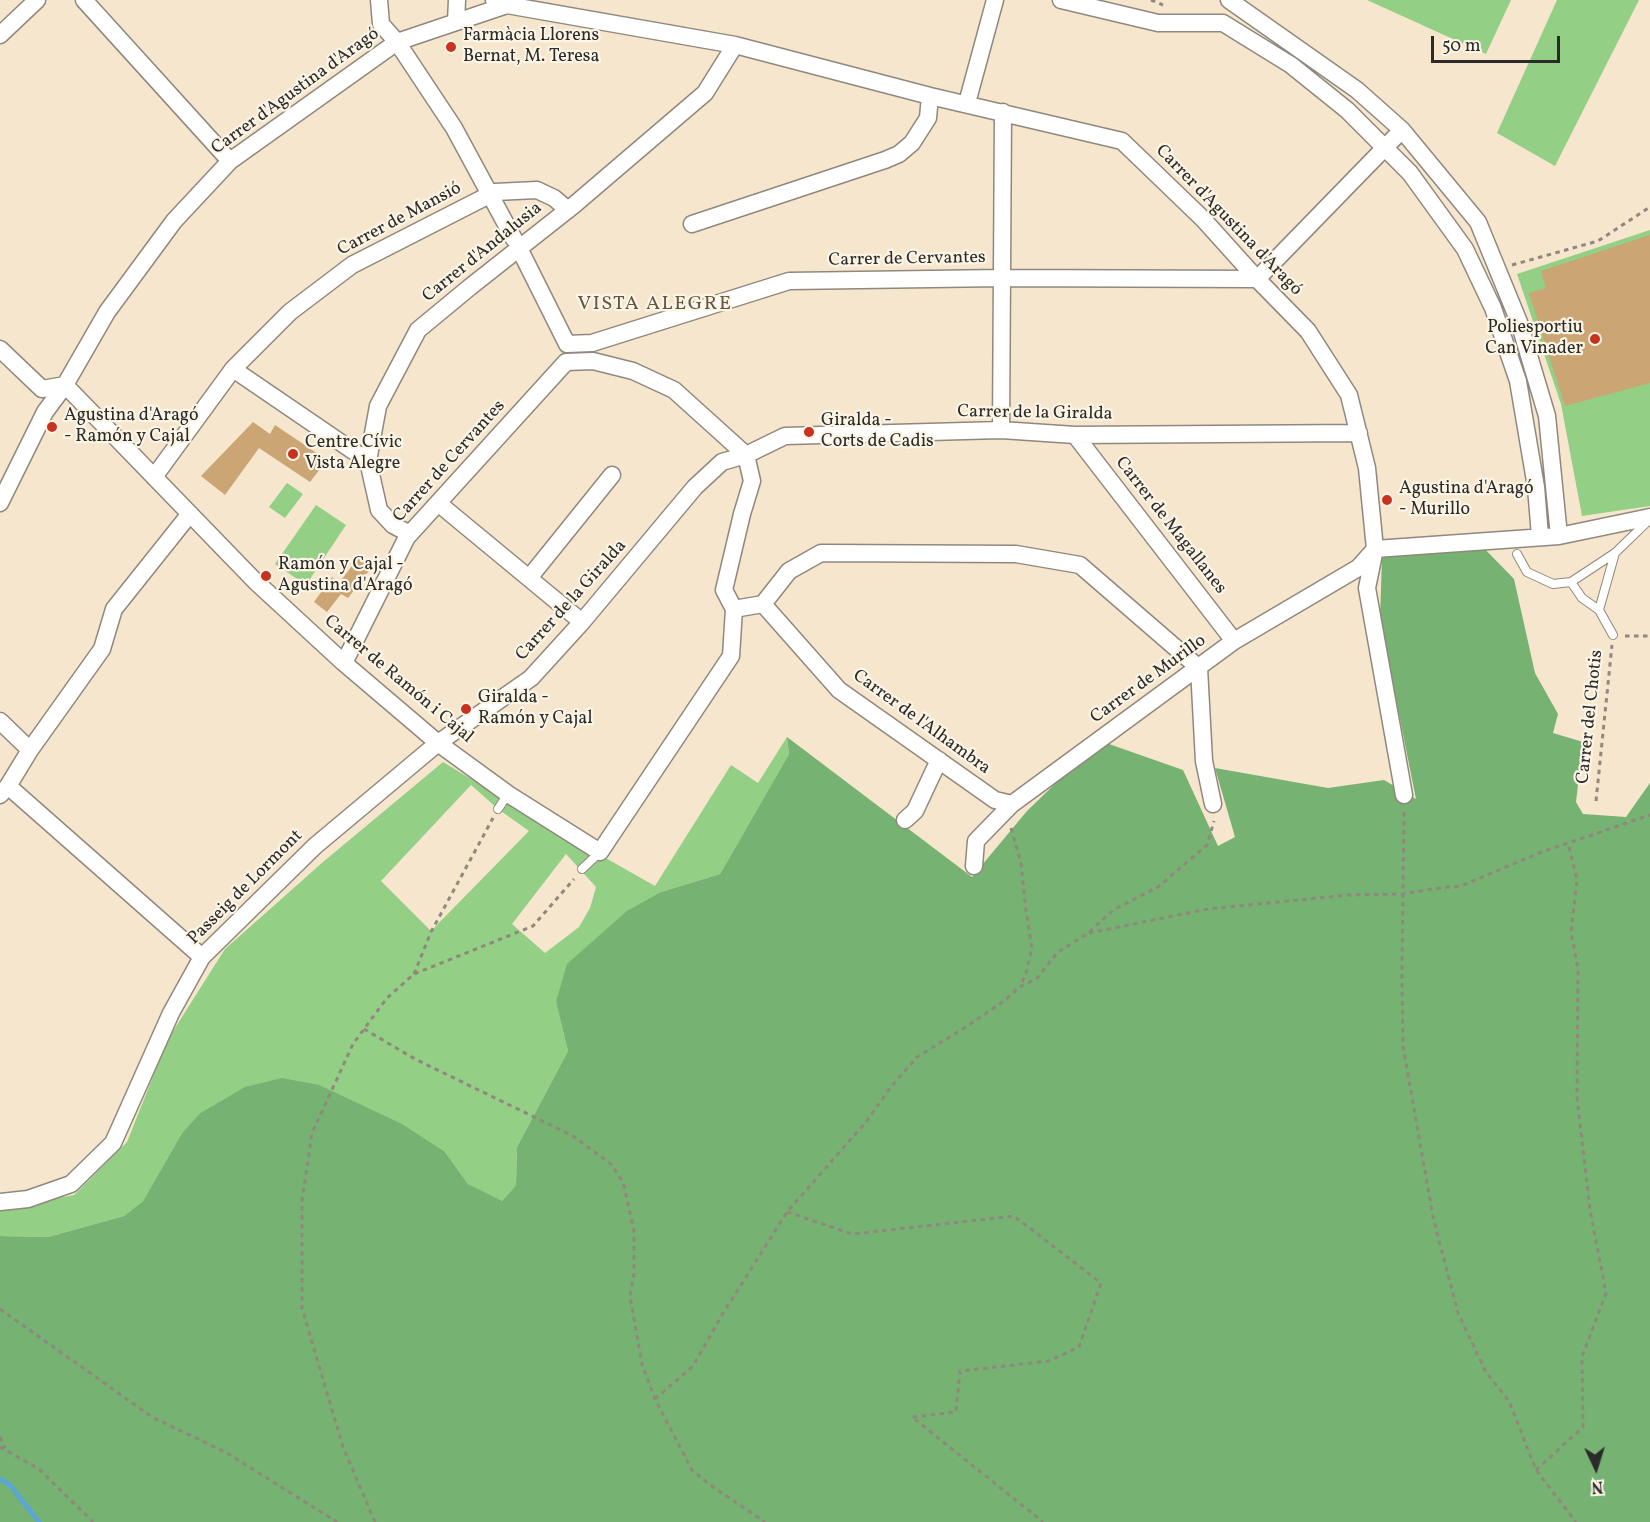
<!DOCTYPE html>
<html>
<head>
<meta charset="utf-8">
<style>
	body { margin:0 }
	#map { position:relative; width:1650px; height:1522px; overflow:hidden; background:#f6e6cd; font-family:Vollkorn,serif }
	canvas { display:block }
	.north { position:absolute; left:1566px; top:1438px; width:60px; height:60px; -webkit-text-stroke:4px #fcf5e5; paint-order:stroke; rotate:176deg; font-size:16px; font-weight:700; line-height:24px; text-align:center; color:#2b2b2b }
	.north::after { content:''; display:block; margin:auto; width:21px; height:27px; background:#2b2b2b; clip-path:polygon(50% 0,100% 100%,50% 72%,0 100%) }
	.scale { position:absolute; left:1431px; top:36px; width:129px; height:27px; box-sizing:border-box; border:3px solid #2b2b2b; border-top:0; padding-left:8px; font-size:18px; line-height:21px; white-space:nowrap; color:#2b2b2b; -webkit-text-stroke:4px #fcf5e5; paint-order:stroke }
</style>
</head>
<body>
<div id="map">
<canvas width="1650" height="1522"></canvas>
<div class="north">N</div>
<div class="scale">50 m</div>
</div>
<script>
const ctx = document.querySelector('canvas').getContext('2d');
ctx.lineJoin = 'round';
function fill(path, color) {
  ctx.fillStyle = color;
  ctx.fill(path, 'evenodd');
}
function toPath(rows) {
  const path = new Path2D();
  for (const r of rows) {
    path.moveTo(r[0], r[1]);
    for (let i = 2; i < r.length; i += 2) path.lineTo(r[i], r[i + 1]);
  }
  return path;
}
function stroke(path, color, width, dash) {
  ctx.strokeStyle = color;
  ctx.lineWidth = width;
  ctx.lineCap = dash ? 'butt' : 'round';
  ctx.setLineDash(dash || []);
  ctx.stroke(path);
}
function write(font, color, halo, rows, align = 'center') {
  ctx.font = font + ' Vollkorn,serif';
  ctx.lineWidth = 4.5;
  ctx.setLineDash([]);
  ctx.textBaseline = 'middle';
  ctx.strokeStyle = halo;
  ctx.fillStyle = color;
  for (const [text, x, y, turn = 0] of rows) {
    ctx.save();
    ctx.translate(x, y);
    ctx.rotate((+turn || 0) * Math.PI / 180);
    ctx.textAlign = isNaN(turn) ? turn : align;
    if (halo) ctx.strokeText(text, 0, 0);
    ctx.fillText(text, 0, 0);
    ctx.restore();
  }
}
fill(toPath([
	[1367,0,1511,0,1486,54],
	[1557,0,1639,0,1555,166,1497,133],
	[1650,230,1650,506,1582,516,1561,404,1517,274],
	[287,483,303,494,285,518,269,507],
	[316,505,346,525,306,585,275,564],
	[787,737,789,754,720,874,661,892,556,1002,568,1051,517,1147,516,1185,501,1202,468,1184,445,1152,199,1114,182,1133,143,1201,124,1216,48,1237,0,1236,0,1209,74,1195,127,1142,168,1039,225,949,323,862,443,762,544,823,655,886,731,765,758,783],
	[471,785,498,809,529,831,431,931,381,881],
	[566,854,596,887,590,908,579,927,545,953,512,924]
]), '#93cf84');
fill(toPath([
	[1477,541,1514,579,1535,673,1558,714,1553,733,1583,742,1576,802,1583,814,1626,817,1650,783,1650,1522,0,1522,0,1236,48,1237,124,1216,143,1201,182,1133,199,1114,245,1087,282,1078,319,1085,402,1124,445,1152,468,1184,502,1201,516,1185,517,1147,568,1051,556,1002,567,964,627,911,661,892,720,874,789,754,787,737,972,877,1027,811,1060,779,1109,744,1183,770,1218,846,1235,837,1215,768,1328,788,1384,780,1416,799,1380,619,1382,557]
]), '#76b272');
stroke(toPath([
	[0,1479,10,1485,39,1522]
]), '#5ba6d3', 5);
fill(toPath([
	[1650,235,1650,383,1565,406,1529,293,1546,288,1541,271],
	[253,422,270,434,275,425,327,460,310,482,259,448,225,495,201,476],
	[358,558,371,568,348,598,341,594,327,612,314,602,332,577,339,583]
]), '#cba573');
const lane = toPath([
	[1517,554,1527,572,1553,584,1571,582,1615,553,1648,521],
	[1571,582,1582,598,1599,610,1613,635],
	[1599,610,1615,553],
	[498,809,508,794],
	[582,869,600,852]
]);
const street = toPath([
	[84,0,230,161],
	[379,0,381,24,397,42,454,128,514,239],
	[494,0,507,5,735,45,930,96,1122,141,1203,219,1257,279,1308,331,1349,395,1367,468,1375,549,1367,588,1404,795],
	[1061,0,1158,23,1223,23,1291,65,1347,110,1410,173,1465,249,1493,308,1518,381,1536,487,1540,536],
	[1229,0,1357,90,1402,130,1478,222,1519,322,1547,416,1559,536],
	[456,22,457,0],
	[0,35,37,0],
	[967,103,995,0],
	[692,224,885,160,899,154,912,143,928,118,930,96],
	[519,248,567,344,592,343,789,281,1001,278,1257,279,1402,130],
	[0,349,42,389,65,385],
	[233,369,359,455],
	[65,385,255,581,344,663,438,743,508,794,600,852,731,656,734,609,724,590,742,514,752,481,746,455,674,390,633,371,593,361,566,362,407,537,344,663],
	[1001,430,1003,112],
	[1075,435,1234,641],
	[154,477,233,369,290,312,352,265,495,192,537,190,554,198,568,210],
	[0,503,45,412,65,385,107,312,174,221,230,161,397,42,507,5],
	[438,503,582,622],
	[410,534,393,525,379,510,368,461,378,406,418,330,470,287,574,205,705,93,735,45],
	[1375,549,1559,536,1650,517],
	[529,578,612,475],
	[763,604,789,571,821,553,1016,554,1080,565,1199,668,1204,761,1213,804],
	[734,609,763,604,839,690,995,800,1012,804],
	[0,721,30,750],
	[8,786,202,957],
	[0,795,8,786,30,750,102,649,114,609,189,515],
	[905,820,915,811,939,760],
	[974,866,976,841,1012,804,1234,641,1358,568,1375,549],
	[0,1202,28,1199,71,1184,113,1143,171,1013,202,957,315,846,438,743,531,678,582,622,695,487,722,462,746,455,785,436,1001,430,1075,435,1359,433]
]);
stroke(lane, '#90887c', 10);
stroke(street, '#90887c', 19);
stroke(toPath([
	[1151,0,1163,5],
	[1512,265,1598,241,1650,207],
	[1625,636,1650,636],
	[1596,801,1612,645],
	[1404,812,1402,973,1403,1046,1433,1217,1458,1313,1486,1372,1509,1401,1536,1470,1576,1522],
	[1011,828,1021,863,1026,911,1032,948,1026,973,1021,985],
	[1089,933,1208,909,1348,895,1403,894,1431,889,1461,886,1539,853,1650,815],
	[414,974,431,932,493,818],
	[364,1029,415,1059,573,1136,611,1164,623,1182,634,1231,634,1274,630,1296,642,1364,655,1399,692,1470,710,1485,765,1522],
	[787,1212,852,1234,1014,1216,1101,1283,1079,1347,1049,1361,960,1371,956,1412,912,1417,1043,1522],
	[0,1309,152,1417,227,1453,337,1522],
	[655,1399,693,1366,722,1315,787,1212,866,1122,890,1088,917,1057,966,1027,1004,1001,1020,987,1037,978,1058,952,1087,934,1113,910,1158,887,1207,845,1214,821],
	[0,1437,5,1448],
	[0,1447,39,1469,93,1522],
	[1536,1470,1583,1427,1582,1357,1606,1293,1590,1210,1577,1097,1578,969,1571,932,1577,880,1568,843],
	[375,1522,343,1447,302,1308,302,1201,312,1133,353,1044,387,998,414,974,533,926,574,879]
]), '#90887c', 3, [4.5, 4.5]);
stroke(lane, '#fff', 8);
stroke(street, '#fff', 16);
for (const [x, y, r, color] of [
	[451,47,6,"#c8321e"],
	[1595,339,6,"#c8321e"],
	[52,427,6,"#c8321e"],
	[809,432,6,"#c8321e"],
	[293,454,6,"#c8321e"],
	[1387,500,6,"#c8321e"],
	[266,576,6,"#c8321e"],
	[466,709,6,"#c8321e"]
]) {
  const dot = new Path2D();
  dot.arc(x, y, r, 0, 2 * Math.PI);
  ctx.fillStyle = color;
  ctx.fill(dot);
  stroke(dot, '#fcf5e5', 2);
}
write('18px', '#2b2b2b', '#fcf5e5', [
	["Farmàcia Llorens",463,37],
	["Bernat, M. Teresa",463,58],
	["Poliesportiu",1583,329,"right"],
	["Can Vinader",1583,350,"right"],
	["Agustina d'Aragó",64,417],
	["- Ramón y Cajal",64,438],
	["Giralda -",821,422],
	["Corts de Cadis",821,443],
	["Centre Cívic",305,444],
	["Vista Alegre",305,465],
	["Agustina d'Aragó",1399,490],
	["- Murillo",1399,511],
	["Ramón y Cajal -",278,566],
	["Agustina d'Aragó",278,587],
	["Giralda -",478,699],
	["Ramón y Cajal",478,720]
], 'left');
write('18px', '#2b2b2b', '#fcf5e5', [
	["Carrer d'Agustina d'Aragó",296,92,-36],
	["Carrer de Mansió",400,220,-28],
	["Carrer d'Agustina d'Aragó",1228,221,46],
	["Carrer d'Andalusia",483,253,-39],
	["Carrer de Cervantes",907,260,-1],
	["Carrer de la Giralda",1035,414,1],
	["Carrer de Cervantes",450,462,-48],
	["Carrer de Magallanes",1170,526,52],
	["Carrer de la Giralda",572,601,-48],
	["Carrer de Ramón i Cajal",398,680,40],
	["Carrer de Murillo",1149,680,-36],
	["Carrer del Chotis",1591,717,-84],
	["Carrer de l'Alhambra",921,723,36],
	["Passeig de Lormont",246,888,-45]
]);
ctx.letterSpacing = '1.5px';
write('20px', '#635644', '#fcf5e5', [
	["VISTA ALEGRE",655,305]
]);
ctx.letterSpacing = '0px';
</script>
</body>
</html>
